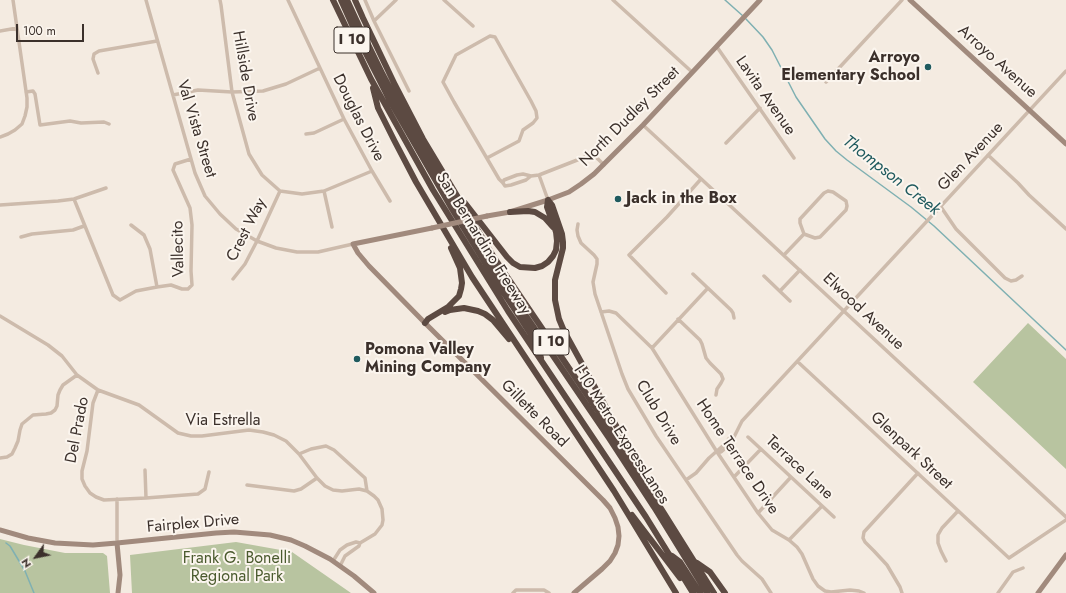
<!DOCTYPE html>
<html>
<head>
<meta charset="utf-8">
<style>
	body { margin:0 }
	#map { position:relative; width:1066px; height:593px; overflow:hidden; background:#f4ebe1; font-family:Jost,sans-serif }
	canvas { display:block }
	.north { position:absolute; left:16px; top:537px; width:40px; height:40px; -webkit-text-stroke:3px #fbf5ee; paint-order:stroke; rotate:237deg; font-size:11px; font-weight:700; line-height:16px; text-align:center; color:#3b302b }
	.north::after { content:''; display:block; margin:auto; width:14px; height:18px; background:#3b302b; clip-path:polygon(50% 0,100% 100%,50% 72%,0 100%) }
	.scale { position:absolute; left:16px; top:24px; width:68px; height:18px; box-sizing:border-box; border:2px solid #3b302b; border-top:0; padding-left:5px; font-size:12px; line-height:14px; white-space:nowrap; color:#3b302b; -webkit-text-stroke:3px #fbf5ee; paint-order:stroke }
</style>
</head>
<body>
<div id="map">
<canvas width="1066" height="593"></canvas>
<div class="north">N</div>
<div class="scale">100 m</div>
</div>
<script>
const ctx = document.querySelector('canvas').getContext('2d');
ctx.lineJoin = 'round';
function fill(path, color) {
  ctx.fillStyle = color;
  ctx.fill(path, 'evenodd');
}
function toPath(rows) {
  const path = new Path2D();
  for (const r of rows) {
    path.moveTo(r[0], r[1]);
    for (let i = 2; i < r.length; i += 2) path.lineTo(r[i], r[i + 1]);
  }
  return path;
}
function stroke(path, color, width, dash) {
  ctx.strokeStyle = color;
  ctx.lineWidth = width;
  ctx.lineCap = dash ? 'butt' : 'round';
  ctx.setLineDash(dash || []);
  ctx.stroke(path);
}
function write(font, color, halo, rows, align = 'center') {
  ctx.font = font + ' Jost,sans-serif';
  ctx.lineWidth = 4;
  ctx.setLineDash([]);
  ctx.textBaseline = 'middle';
  ctx.strokeStyle = halo;
  ctx.fillStyle = color;
  for (const [text, x, y, turn = 0] of rows) {
    ctx.save();
    ctx.translate(x, y);
    ctx.rotate((+turn || 0) * Math.PI / 180);
    ctx.textAlign = isNaN(turn) ? turn : align;
    if (halo) ctx.strokeText(text, 0, 0);
    ctx.fillText(text, 0, 0);
    ctx.restore();
  }
}
fill(toPath([
	[1028,323,1066,359,1066,469,973,382],
	[0,539,24,545,65,553,103,553,107,556,110,593,0,593],
	[236,542,292,552,351,593,132,593,130,555]
]), '#b8c4a0');
stroke(toPath([
	[725,0,743,16],
	[746,19,763,37,772,50,796,97,825,139,836,151,847,160,911,207,934,226,1066,350],
	[6,543,10,546,25,571,34,593]
]), '#7fb0b2', 1.5);
stroke(toPath([
	[146,0,195,173,205,196,220,214,236,229,257,241,276,248,297,252,318,252,353,244],
	[220,0,221,5,232,92,249,154,262,175,280,191,302,194,324,191,372,171],
	[288,0,344,119,372,171,390,201],
	[365,0,374,21,409,91],
	[444,0,473,26],
	[613,0,692,72],
	[374,21,396,0],
	[0,31,17,28],
	[717,47,794,158],
	[98,73,93,59,94,54,99,51,157,41],
	[826,82,902,0],
	[26,92,33,91,35,94,40,125,70,121,81,123,104,122,109,124],
	[173,95,198,90,232,92,263,91,286,84,320,68],
	[643,125,1066,517],
	[306,134,314,133,344,119],
	[0,137,8,134,15,130,22,124,25,116,27,107,27,98,13,0],
	[726,143,760,108],
	[988,155,1018,183,1029,195,1066,229],
	[487,158,519,141,523,130,533,123,537,118,536,111,531,101,509,62,495,37,490,36,456,55,443,82,454,102,499,179,503,183,505,186,511,185,526,180,531,176],
	[539,175,548,200],
	[503,183,504,180,517,175,523,174,531,176,539,175,590,155,598,159,604,165],
	[324,191,332,227],
	[828,191,833,192,846,201,847,206,846,210,820,237,815,238,804,234,800,223,800,219,824,193,828,191],
	[74,199,113,295,120,300,136,291,157,287,171,285,182,289,188,289,192,285,191,271,192,225,190,208,173,170,175,164,191,159],
	[0,205,58,201,74,199,106,188],
	[941,207,956,229,1005,278,1011,281,1016,280,1022,276],
	[578,224,577,230,578,236,581,243,594,255,597,259,597,264,593,282,595,294,622,374,628,389,656,436,737,555,742,561,762,579,771,593],
	[131,225,144,235,150,249,157,287],
	[21,237,32,234,73,230,84,226],
	[784,255,804,234],
	[693,274,731,310,733,313,734,318],
	[764,276,790,301],
	[233,279,245,264,257,241,280,191],
	[780,291,800,270],
	[666,293,629,255,667,217,701,179],
	[601,312,609,311,616,313,652,348,717,452,758,513,772,530,789,540,797,547,802,554,813,579,818,586,825,591,831,592,850,590,859,591,864,593],
	[0,316,48,345,62,356,77,375,98,390,139,405,178,433,191,436,202,436,249,430,263,432,274,435,286,441,299,454,317,478,325,486,333,490,342,491,359,489,367,491,374,496,378,500,382,509,383,520,382,525,375,534,360,543,359,546,345,556,340,566],
	[678,319,700,340,702,344,706,358,710,363,721,374,723,379,721,383,717,389,716,395],
	[652,348,708,288],
	[798,362,1009,558,1066,520],
	[98,390,93,403,87,451,82,471,82,479,85,486,90,493,96,497,104,500,146,498,198,494,205,489,209,472],
	[748,437,834,517],
	[717,452,721,452,729,445,733,440,734,437,742,421,1066,71],
	[299,454,311,449,326,446,334,450,365,478,367,491],
	[0,458,7,457,12,454,15,448,18,441,20,430,22,424,33,415,46,414,51,413,55,410,57,406,58,395,60,390,63,385,77,375],
	[145,470,146,498],
	[734,477,761,449],
	[686,480,696,473,709,458,726,443,730,437,734,437],
	[247,485,294,491,301,489,317,478],
	[117,499,117,543],
	[758,513,791,477],
	[789,540,822,506],
	[333,561,340,550,347,545,356,542,360,543],
	[946,561,941,551,938,543,938,535,942,528,958,511],
	[513,593,516,590,544,590,549,593],
	[902,593,900,587,887,565,874,551,865,542,863,538,864,532,918,473],
	[998,593,1013,572,1023,568]
]), '#cdbbac', 3.5);
stroke(toPath([
	[910,0,1066,144],
	[487,216,510,212,548,200,569,192,581,184,594,174,643,125,760,0],
	[432,228,353,244,358,253,369,266,425,323,603,500,610,508,615,518,618,527,619,536,618,545,615,553,610,561,602,569,574,593],
	[0,530,28,538,55,543,93,545,117,543,216,533,234,532,270,535,291,540,305,546,330,559,354,576,374,593],
	[117,543,120,575,118,593],
	[1038,593,1066,555]
]), '#a18a7d', 5);
stroke(toPath([
	[333,0,371,79,433,190,508,311,646,517,693,593],
	[341,0,358,38,389,99,452,209,500,287,538,345,541,358],
	[347,0,360,28,383,75,404,115,433,166,471,232,509,291,609,438,654,507,707,593],
	[355,0,363,18,395,85,423,139,495,259,598,411,655,499,714,593],
	[373,88,378,108,394,140,416,182,472,277,614,491,676,593],
	[548,200,552,205,562,234,563,242,563,248,555,280,555,300,559,319,564,331,636,462],
	[465,203,507,257,513,263,520,267,535,268,542,266,548,262,553,256,556,250,557,241,556,232,547,207,548,200],
	[510,212,528,211,535,212,545,218,553,227],
	[445,312,450,310,464,308,478,311,485,314,493,320,509,339],
	[425,323,428,319,448,307,459,296,461,289,462,283,460,268,451,248],
	[632,515,680,578],
	[672,556,680,562,700,593],
	[697,563,710,572,725,593]
]), '#5c4a42', 6);
stroke(toPath([
	[432,228,487,216]
]), '#a18a7d', 5);
for (const [x, y, r, color] of [
	[928,67,4,"#1f5a5e"],
	[618,199,4,"#1f5a5e"],
	[357,359,4,"#1f5a5e"]
]) {
  const dot = new Path2D();
  dot.arc(x, y, r, 0, 2 * Math.PI);
  ctx.fillStyle = color;
  ctx.fill(dot);
  stroke(dot, '#fbf5ee', 1.5);
}
for (const [x, y, w] of [
	[352,40,36],
	[551,342,36]
]) {
  const box = new Path2D();
  box.roundRect(x - w / 2, y - 13, w, 26, 3);
  ctx.fillStyle = '#fbf5ee';
  ctx.fill(box);
  stroke(box, '#3b302b', 1);
}
write('bold 15px', '#3b302b', null, [
	["I 10",352,40],
	["I 10",551,342]
]);
write('bold 16px', '#3b302b', '#fbf5ee', [
	["Arroyo",920,58,"right"],
	["Elementary School",920,76,"right"],
	["Jack in the Box",626,199],
	["Pomona Valley",365,350],
	["Mining Company",365,368]
], 'left');
write('16px', '#3b302b', '#fbf5ee', [
	["Arroyo Avenue",997,62,42],
	["Hillside Drive",245,76,80],
	["Lavita Avenue",765,96,55],
	["North Dudley Street",630,117,-45],
	["Douglas Drive",358,118,63],
	["Val Vista Street",196,129,73],
	["Glen Avenue",971,157,-47],
	["Crest Way",247,230,-63],
	["San Bernardino Freeway",483,244,58],
	["Vallecito",179,249,-91],
	["Elwood Avenue",863,312,43],
	["Club Drive",658,413,59],
	["Gillette Road",534,414,45],
	["Via Estrella",223,421],
	["Del Prado",78,430,-79],
	["I-10 Metro ExpressLanes",621,435,57],
	["Glenpark Street",911,451,43],
	["Home Terrace Drive",737,457,56],
	["Terrace Lane",799,468,43],
	["Fairplex Drive",193,524,-5]
]);
write('16px', '#4a5a2e', '#fbf5ee', [
	["Frank G. Bonelli",237,559],
	["Regional Park",237,577]
]);
write('italic 17px', '#1f5a5e', '#fbf5ee', [
	["Thompson Creek",891,176,38]
]);
</script>
</body>
</html>
